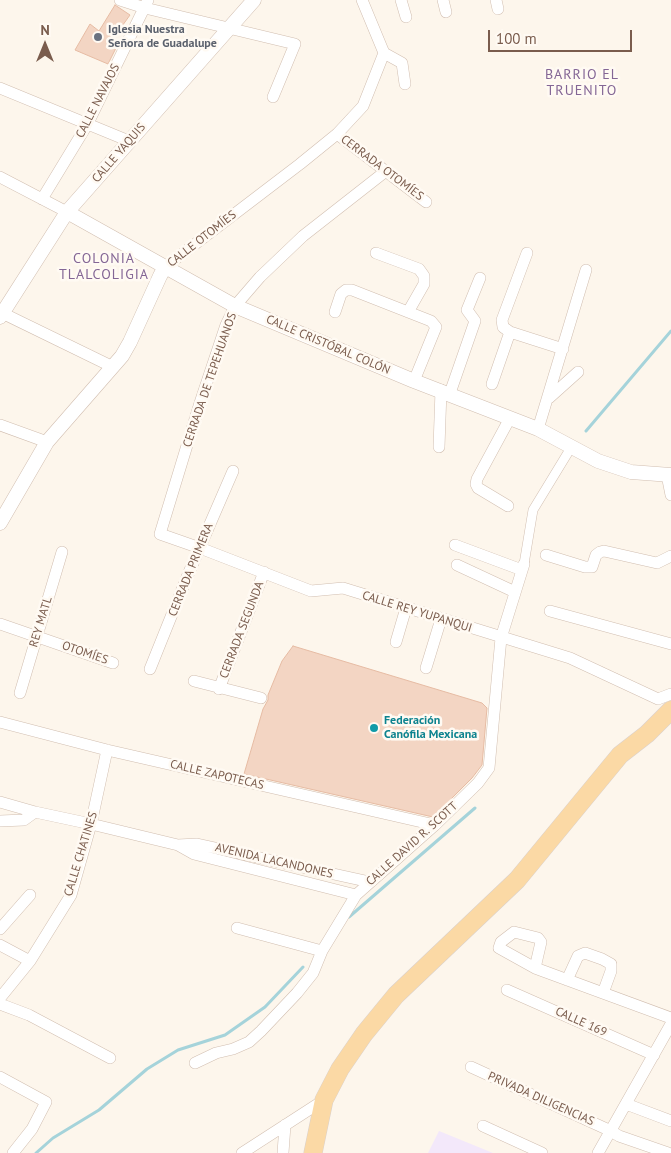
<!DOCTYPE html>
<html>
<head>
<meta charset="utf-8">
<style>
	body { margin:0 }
	#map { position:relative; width:671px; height:1153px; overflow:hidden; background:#fdf6ec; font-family:"PT Sans",sans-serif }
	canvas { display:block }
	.north { position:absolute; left:20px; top:20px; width:50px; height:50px; -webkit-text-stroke:4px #fffaf3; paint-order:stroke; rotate:0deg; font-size:14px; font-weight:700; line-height:20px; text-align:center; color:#7a5c4d }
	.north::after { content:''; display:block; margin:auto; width:18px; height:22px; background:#7a5c4d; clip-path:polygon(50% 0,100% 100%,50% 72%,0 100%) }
	.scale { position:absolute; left:488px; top:30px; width:144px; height:22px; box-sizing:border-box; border:2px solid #7a5c4d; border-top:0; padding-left:6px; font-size:15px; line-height:18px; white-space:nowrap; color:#7a5c4d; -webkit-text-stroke:4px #fffaf3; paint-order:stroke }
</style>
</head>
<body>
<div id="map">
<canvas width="671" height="1153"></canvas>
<div class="north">N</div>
<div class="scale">100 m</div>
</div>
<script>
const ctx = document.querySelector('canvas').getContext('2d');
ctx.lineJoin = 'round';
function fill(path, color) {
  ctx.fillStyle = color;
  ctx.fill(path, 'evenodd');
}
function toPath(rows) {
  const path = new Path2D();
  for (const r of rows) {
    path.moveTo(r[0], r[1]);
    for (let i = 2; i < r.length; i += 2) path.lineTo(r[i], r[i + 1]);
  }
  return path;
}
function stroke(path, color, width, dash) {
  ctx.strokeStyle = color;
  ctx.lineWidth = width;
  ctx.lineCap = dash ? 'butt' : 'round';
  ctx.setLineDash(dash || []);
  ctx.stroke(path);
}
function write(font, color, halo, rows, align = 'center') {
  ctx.font = font + ' "PT Sans",sans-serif';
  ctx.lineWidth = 5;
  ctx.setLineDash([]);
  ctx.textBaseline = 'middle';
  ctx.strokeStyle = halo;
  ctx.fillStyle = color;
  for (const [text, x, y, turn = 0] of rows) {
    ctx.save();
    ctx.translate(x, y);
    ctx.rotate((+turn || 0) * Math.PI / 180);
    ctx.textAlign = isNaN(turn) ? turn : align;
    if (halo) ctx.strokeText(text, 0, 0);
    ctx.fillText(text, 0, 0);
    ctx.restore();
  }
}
fill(toPath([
	[439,1131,493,1153,428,1153]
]), '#f3e8fa');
stroke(toPath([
	[586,431,671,331],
	[349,917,475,808],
	[36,1153,53,1138,99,1110,147,1069,178,1050,225,1035,265,1007,303,967]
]), '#a5d3da', 3);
const building = toPath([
	[115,5,130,15,110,43,116,48,108,64,75,50,90,24,99,31,115,5],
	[293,646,482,703,487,708,482,765,472,778,433,817,244,774,263,709,268,700,268,695,282,661,293,646]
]);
fill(building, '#f3d5c3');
stroke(building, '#e6bba3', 1);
const pedestrian = toPath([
	[524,564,533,510,572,446]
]);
const minor = toPath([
	[120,0,145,8,295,44,273,97],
	[401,0,406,17],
	[443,0,446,12],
	[496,0,498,9],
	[384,53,402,63,405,84],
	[0,88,129,141],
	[337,134,426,202],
	[386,171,303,236,260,277,235,306,226,325,199,406,160,534,200,548,311,591,343,588,570,658,658,699,671,694],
	[0,177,67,212],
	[42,199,87,125,148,0],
	[376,253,419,269,424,276,424,284,408,312],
	[527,253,502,320,503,327,510,332,563,349],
	[165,267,300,164,337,134,363,106,384,53,362,0],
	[0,312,113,367],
	[335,312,341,294,346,290,352,290,431,321,436,327,414,381],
	[492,384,510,332],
	[450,393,475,321,467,310,480,278],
	[549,398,578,372],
	[0,425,47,442],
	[538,429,586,270],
	[439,447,441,390],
	[667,475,671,495],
	[508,506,478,488,476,484,477,479,510,418],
	[455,545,522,570],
	[546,555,585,567,592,567,596,555,600,552,604,551,657,563,671,556],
	[457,565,515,592],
	[550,611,671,644],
	[0,624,113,663],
	[396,642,406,608],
	[426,668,441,619],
	[150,669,187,577,233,471],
	[194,681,261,698],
	[219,689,264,572],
	[20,693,62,552],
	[0,722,107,750,435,825],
	[0,802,35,812,91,824,178,845,194,854,356,895],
	[0,821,24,820,35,812],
	[178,845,197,844,370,882],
	[237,928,322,951],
	[0,929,30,895],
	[0,945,30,961],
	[535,968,541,942,538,938,514,932,501,942,499,948,535,968,671,1018],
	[567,980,578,956,585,953,602,959,611,964,611,971,603,993],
	[507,990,654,1055],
	[0,998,30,961,71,895,91,824,107,750],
	[0,1004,29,1015,110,1058],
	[195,1063,216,1053,233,1049,249,1042,261,1031,297,993,313,973,322,951,356,895,435,825,478,783,489,768,501,638,524,564],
	[471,1067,611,1131,619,1136,668,1153],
	[0,1077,46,1102,32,1129,13,1153],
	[626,1104,671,1121],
	[483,1126,542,1153],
	[242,1153,324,1100],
	[283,1153,285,1125],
	[598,1153,671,1024]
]);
const tertiary = toPath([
	[67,212,235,306,414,381,538,429,598,461,631,472,671,475],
	[0,317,67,212,254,0],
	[0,523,47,442,122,356,130,342,160,276,165,267]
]);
const primary = toPath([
	[313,1153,324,1100,340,1069,364,1034,396,995,517,880,620,755,647,734,671,710]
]);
stroke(pedestrian, '#d1beb0', 10);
stroke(minor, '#d1beb0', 12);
stroke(tertiary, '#d1beb0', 15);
stroke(primary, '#dad1cd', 19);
stroke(pedestrian, '#fff', 9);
stroke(minor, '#fff', 11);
stroke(tertiary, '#fff', 14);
stroke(primary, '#fbd9a5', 18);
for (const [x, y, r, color] of [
	[98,37,5,"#6b7280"],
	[374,728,5,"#0f9aa8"]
]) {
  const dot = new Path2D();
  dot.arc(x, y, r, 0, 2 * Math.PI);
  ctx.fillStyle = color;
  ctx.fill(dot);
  stroke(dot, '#fffaf3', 2);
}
write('bold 12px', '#5b616d', '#fffaf3', [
	["Iglesia Nuestra",108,30],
	["Señora de Guadalupe",108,44]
], 'left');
write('12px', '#7a5c4d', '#fffaf3', [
	["CALLE NAVAJOS",98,101,-63],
	["CALLE YAQUIS",119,153,-49],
	["CERRADA OTOMÍES",382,168,37],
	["CALLE OTOMÍES",202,239,-38],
	["CALLE CRISTÓBAL COLÓN",328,345,23],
	["CERRADA DE TEPEHUANOS",210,380,-71],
	["CERRADA PRIMERA",191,570,-68],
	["CALLE REY YUPANQUI",417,612,17],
	["REY MATL",41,622,-73],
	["CERRADA SEGUNDA",242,630,-69],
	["OTOMÍES",85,653,19],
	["CALLE ZAPOTECAS",217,775,13],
	["CALLE DAVID R. SCOTT",412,844,-42],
	["CALLE CHATINES",81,854,-73],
	["AVENIDA LACANDONES",274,861,13],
	["CALLE 169",581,1022,24],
	["PRIVADA DILIGENCIAS",541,1099,24]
]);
write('bold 12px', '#0d838f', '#fffaf3', [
	["Federación",384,721],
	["Canófila Mexicana",384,735]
], 'left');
ctx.letterSpacing = '1px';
write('14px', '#846695', '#fffaf3', [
	["BARRIO EL",582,75],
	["TRUENITO",582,91],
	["COLONIA",104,259],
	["TLALCOLIGIA",104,275]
]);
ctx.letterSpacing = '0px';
</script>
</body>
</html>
